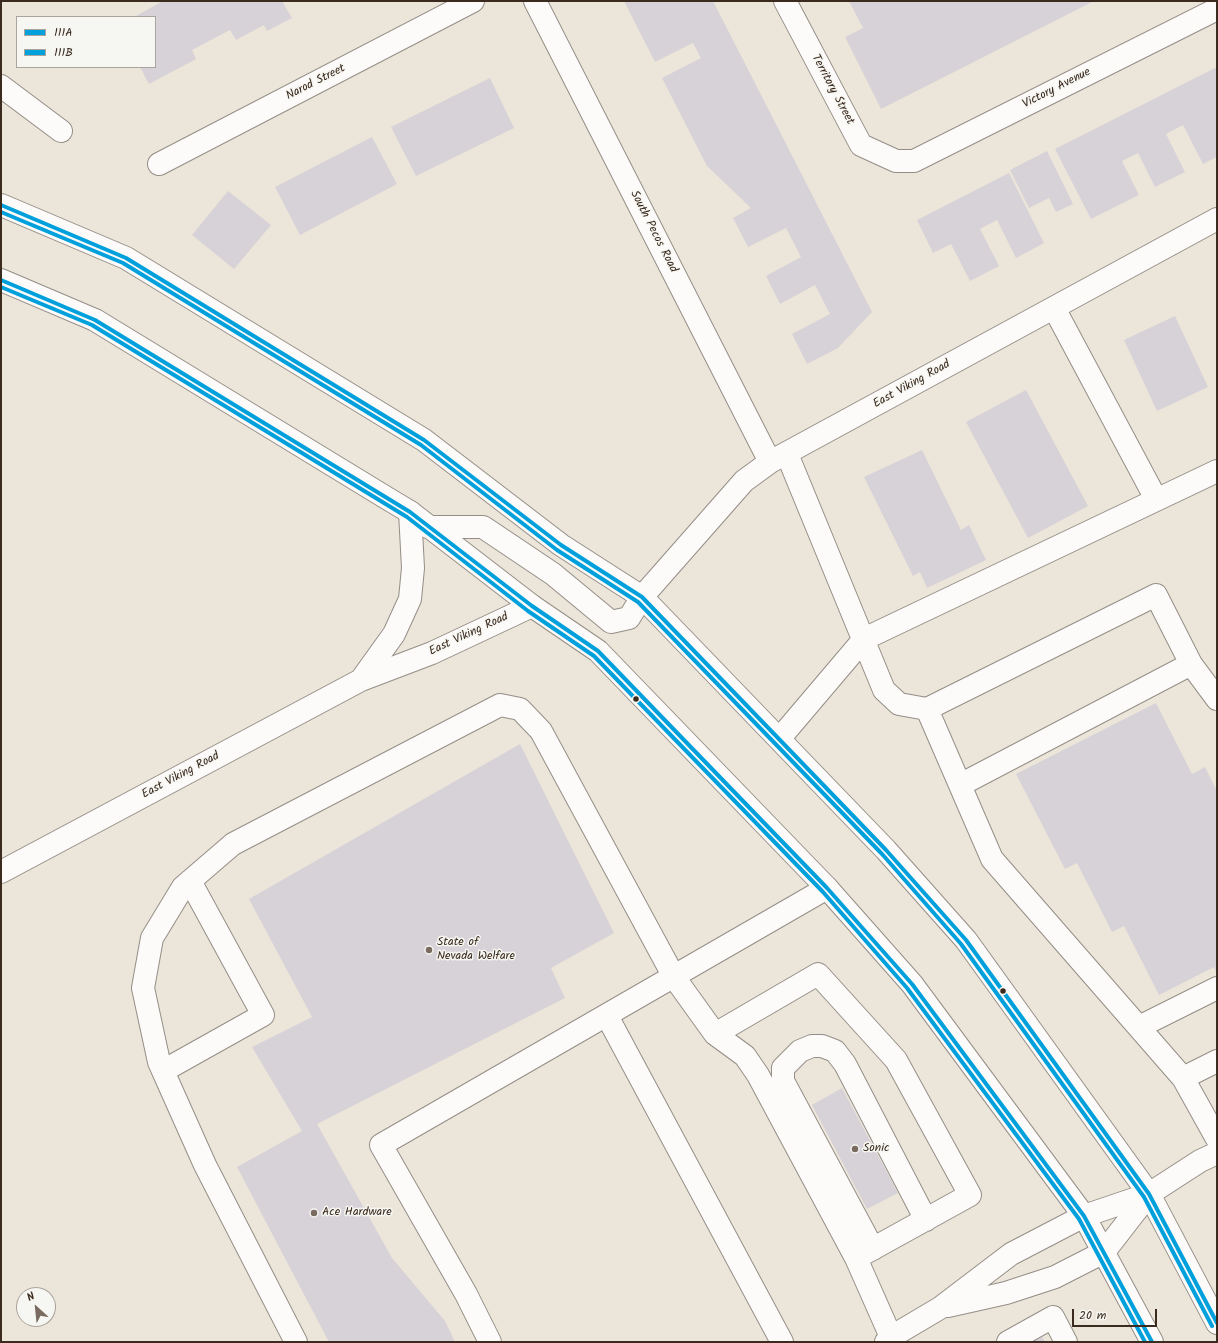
<!DOCTYPE html>
<html>
<head>
<meta charset="utf-8">
<style>
	body { margin:0 }
	#map { position:relative; width:1218px; height:1343px; overflow:hidden; background:#ece5da; font-family:Kalam,sans-serif }
	canvas { display:block }
	.frame { position:absolute; inset:0; border:2px solid #3b2a1e; pointer-events:none }
	.legend { position:absolute; left:16px; top:16px; width:140px; height:52px; box-sizing:border-box; background:#f6f6f2; border:1px solid #aba49d; margin:0; padding:5px 7px; list-style:none; font-size:12px; color:#3b2a1e }
	.legend li { display:flex; align-items:center; gap:8px; height:20px }
	.legend b { width:20px; border:1px solid #aba49d }
	.north { position:absolute; left:16px; top:1287px; width:40px; height:40px; box-sizing:border-box; background:#f6f6f2; border:1px solid #aba49d; border-radius:50%; rotate:333deg; font-size:11px; font-weight:700; line-height:16px; text-align:center; color:#3b2a1e }
	.north::after { content:''; display:block; margin:auto; width:14px; height:18px; background:#796b60; clip-path:polygon(50% 0,100% 100%,50% 72%,0 100%) }
	.scale { position:absolute; left:1072px; top:1309px; width:85px; height:18px; box-sizing:border-box; border:2px solid #3b2a1e; border-top:0; padding-left:5px; font-size:12px; line-height:14px; white-space:nowrap; color:#3b2a1e; -webkit-text-stroke:3px #f6f6f2; paint-order:stroke }
</style>
</head>
<body>
<div id="map">
<canvas width="1218" height="1343"></canvas>
<div class="frame"></div>
<ul class="legend">
<li><b style="height:5px;background:#00a0dc"></b>111A</li>
<li><b style="height:5px;background:#00a0dc"></b>111B</li>
</ul>
<div class="north">N</div>
<div class="scale">20 m</div>
</div>
<script>
const ctx = document.querySelector('canvas').getContext('2d');
ctx.lineJoin = 'round';
function fill(path, color) {
  ctx.fillStyle = color;
  ctx.fill(path, 'evenodd');
}
function toPath(rows) {
  const path = new Path2D();
  for (const r of rows) {
    path.moveTo(r[0], r[1]);
    for (let i = 2; i < r.length; i += 2) path.lineTo(r[i], r[i + 1]);
  }
  return path;
}
function stroke(path, color, width, dash) {
  ctx.strokeStyle = color;
  ctx.lineWidth = width;
  ctx.lineCap = dash ? 'butt' : 'round';
  ctx.setLineDash(dash || []);
  ctx.stroke(path);
}
function write(font, color, halo, rows, align = 'center') {
  ctx.font = font + ' Kalam,sans-serif';
  ctx.lineWidth = 3;
  ctx.setLineDash([]);
  ctx.textBaseline = 'middle';
  ctx.strokeStyle = halo;
  ctx.fillStyle = color;
  for (const [text, x, y, turn = 0] of rows) {
    ctx.save();
    ctx.translate(x, y);
    ctx.rotate((+turn || 0) * Math.PI / 180);
    ctx.textAlign = isNaN(turn) ? turn : align;
    if (halo) ctx.strokeText(text, 0, 0);
    ctx.fillText(text, 0, 0);
    ctx.restore();
  }
}
fill(toPath([
	[163,1,282,1,292,18,267,31,264,25,236,40,230,30,192,50,196,59,149,84,140,67,155,67,155,17,134,17],
	[624,1,713,1,872,312,838,348,807,364,792,334,830,314,815,285,780,304,766,276,801,257,786,228,748,247,733,218,751,208,707,166,662,78,701,58,693,43,655,62],
	[849,1,1094,1,881,109,845,37,863,28],
	[1217,67,1217,157,1203,164,1183,125,1166,134,1185,172,1155,187,1138,153,1122,161,1139,195,1091,219,1055,149],
	[490,78,514,128,416,176,391,127],
	[372,137,397,184,300,235,275,187],
	[1047,151,1073,204,1056,212,1049,198,1029,208,1010,170],
	[1009,173,1044,243,1016,258,997,220,980,229,999,266,970,281,951,244,933,253,917,220],
	[228,191,271,225,234,269,192,235],
	[1175,316,1208,387,1157,411,1124,340],
	[1026,390,1088,506,1028,538,966,422],
	[922,450,961,530,969,525,986,560,927,588,920,572,913,576,864,477],
	[1156,703,1192,774,1205,767,1217,791,1217,973,1214,967,1159,995,1124,926,1112,932,1077,863,1065,869,1016,774],
	[520,744,614,933,551,968,565,998,317,1124,392,1258,445,1321,455,1342,329,1342,237,1167,302,1131,252,1047,312,1017,249,899],
	[842,1088,898,1193,867,1209,812,1105],
	[1040,1333,1045,1342,1025,1342]
]), '#d7d2d7');
const minor = toPath([
	[535,1,770,462],
	[785,1,861,145,896,161,914,161,1217,9],
	[1,86,61,131],
	[159,164,473,1],
	[1054,308,1156,499],
	[787,454,884,690,899,704,927,709,1156,595,1191,664,1217,699],
	[642,597,744,481,770,462,1217,219],
	[361,680,394,634,410,599,413,568,410,512],
	[927,709,992,859,1183,1078,1217,1139],
	[780,738,864,639,1217,471],
	[960,785,1191,664],
	[1,872,361,680,432,653,532,606],
	[607,1016,782,1342],
	[1139,1027,1217,988],
	[163,1071,263,1015,190,881],
	[1183,1078,1217,1061],
	[873,1249,783,1081,783,1068,800,1051,812,1046,822,1046,835,1051,845,1064,926,1220],
	[856,1258,891,1337],
	[948,1306,1006,1293,1055,1277,1104,1252,1149,1194],
	[296,1342,205,1165,163,1071,159,1062,143,988,152,938,183,887,233,844,500,705,520,709,541,731,674,977,715,1034,745,1056,758,1075,856,1258,970,1195,896,1060,818,974,715,1034],
	[490,1342,466,1294,381,1145,827,888],
	[886,1342,891,1337,940,1308,1011,1254,1084,1216,1149,1194,1200,1161,1217,1153],
	[1008,1342,1053,1317,1066,1342]
]);
const major = toPath([
	[1,205,126,258,424,440,561,545,642,597,886,850,966,940,1149,1194,1217,1323],
	[1,280,95,320,385,497,410,512,532,606,598,651,827,888,912,984,1084,1216,1152,1342],
	[428,527,483,527,553,574,611,622,629,618,642,597]
]);
stroke(minor, '#958e87', 24);
stroke(major, '#958e87', 24);
stroke(minor, '#fcfbf9', 22);
stroke(major, '#fcfbf9', 22);
stroke(toPath([
	[1,205,126,258,424,440,561,545,642,597,886,850,966,940,1149,1194,1217,1323],
	[1,280,95,320,410,512,532,606,598,651,827,888,912,984,1084,1216,1152,1342]
]), '#00a0dc', 4);
stroke(toPath([
	[1,212,123,263,421,445,557,550,638,602,882,854,961,944,1144,1197,1212,1326],
	[1,287,92,325,407,517,528,611,594,656,823,892,907,988,1079,1219,1145,1342]
]), '#00a0dc', 4);
for (const [x, y, r, color] of [
	[636,699,3.5,"#3b2a1e"],
	[429,950,4,"#796b60"],
	[1003,991,3.5,"#3b2a1e"],
	[855,1149,4,"#796b60"],
	[314,1213,4,"#796b60"]
]) {
  const dot = new Path2D();
  dot.arc(x, y, r, 0, 2 * Math.PI);
  ctx.fillStyle = color;
  ctx.fill(dot);
  stroke(dot, '#f6f6f2', 1.5);
}
write('12px', '#3b2a1e', '#f6f6f2', [
	["Narod Street",316,83,-27],
	["Victory Avenue",1057,89,-27],
	["Territory Street",832,90,62],
	["South Pecos Road",653,232,63],
	["East Viking Road",912,385,-29],
	["East Viking Road",469,635,-25],
	["East Viking Road",181,776,-28]
]);
write('12px', '#3b2a1e', '#f6f6f2', [
	["State of",437,943],
	["Nevada Welfare",437,957],
	["Sonic",863,1149],
	["Ace Hardware",322,1213]
], 'left');
</script>
</body>
</html>
